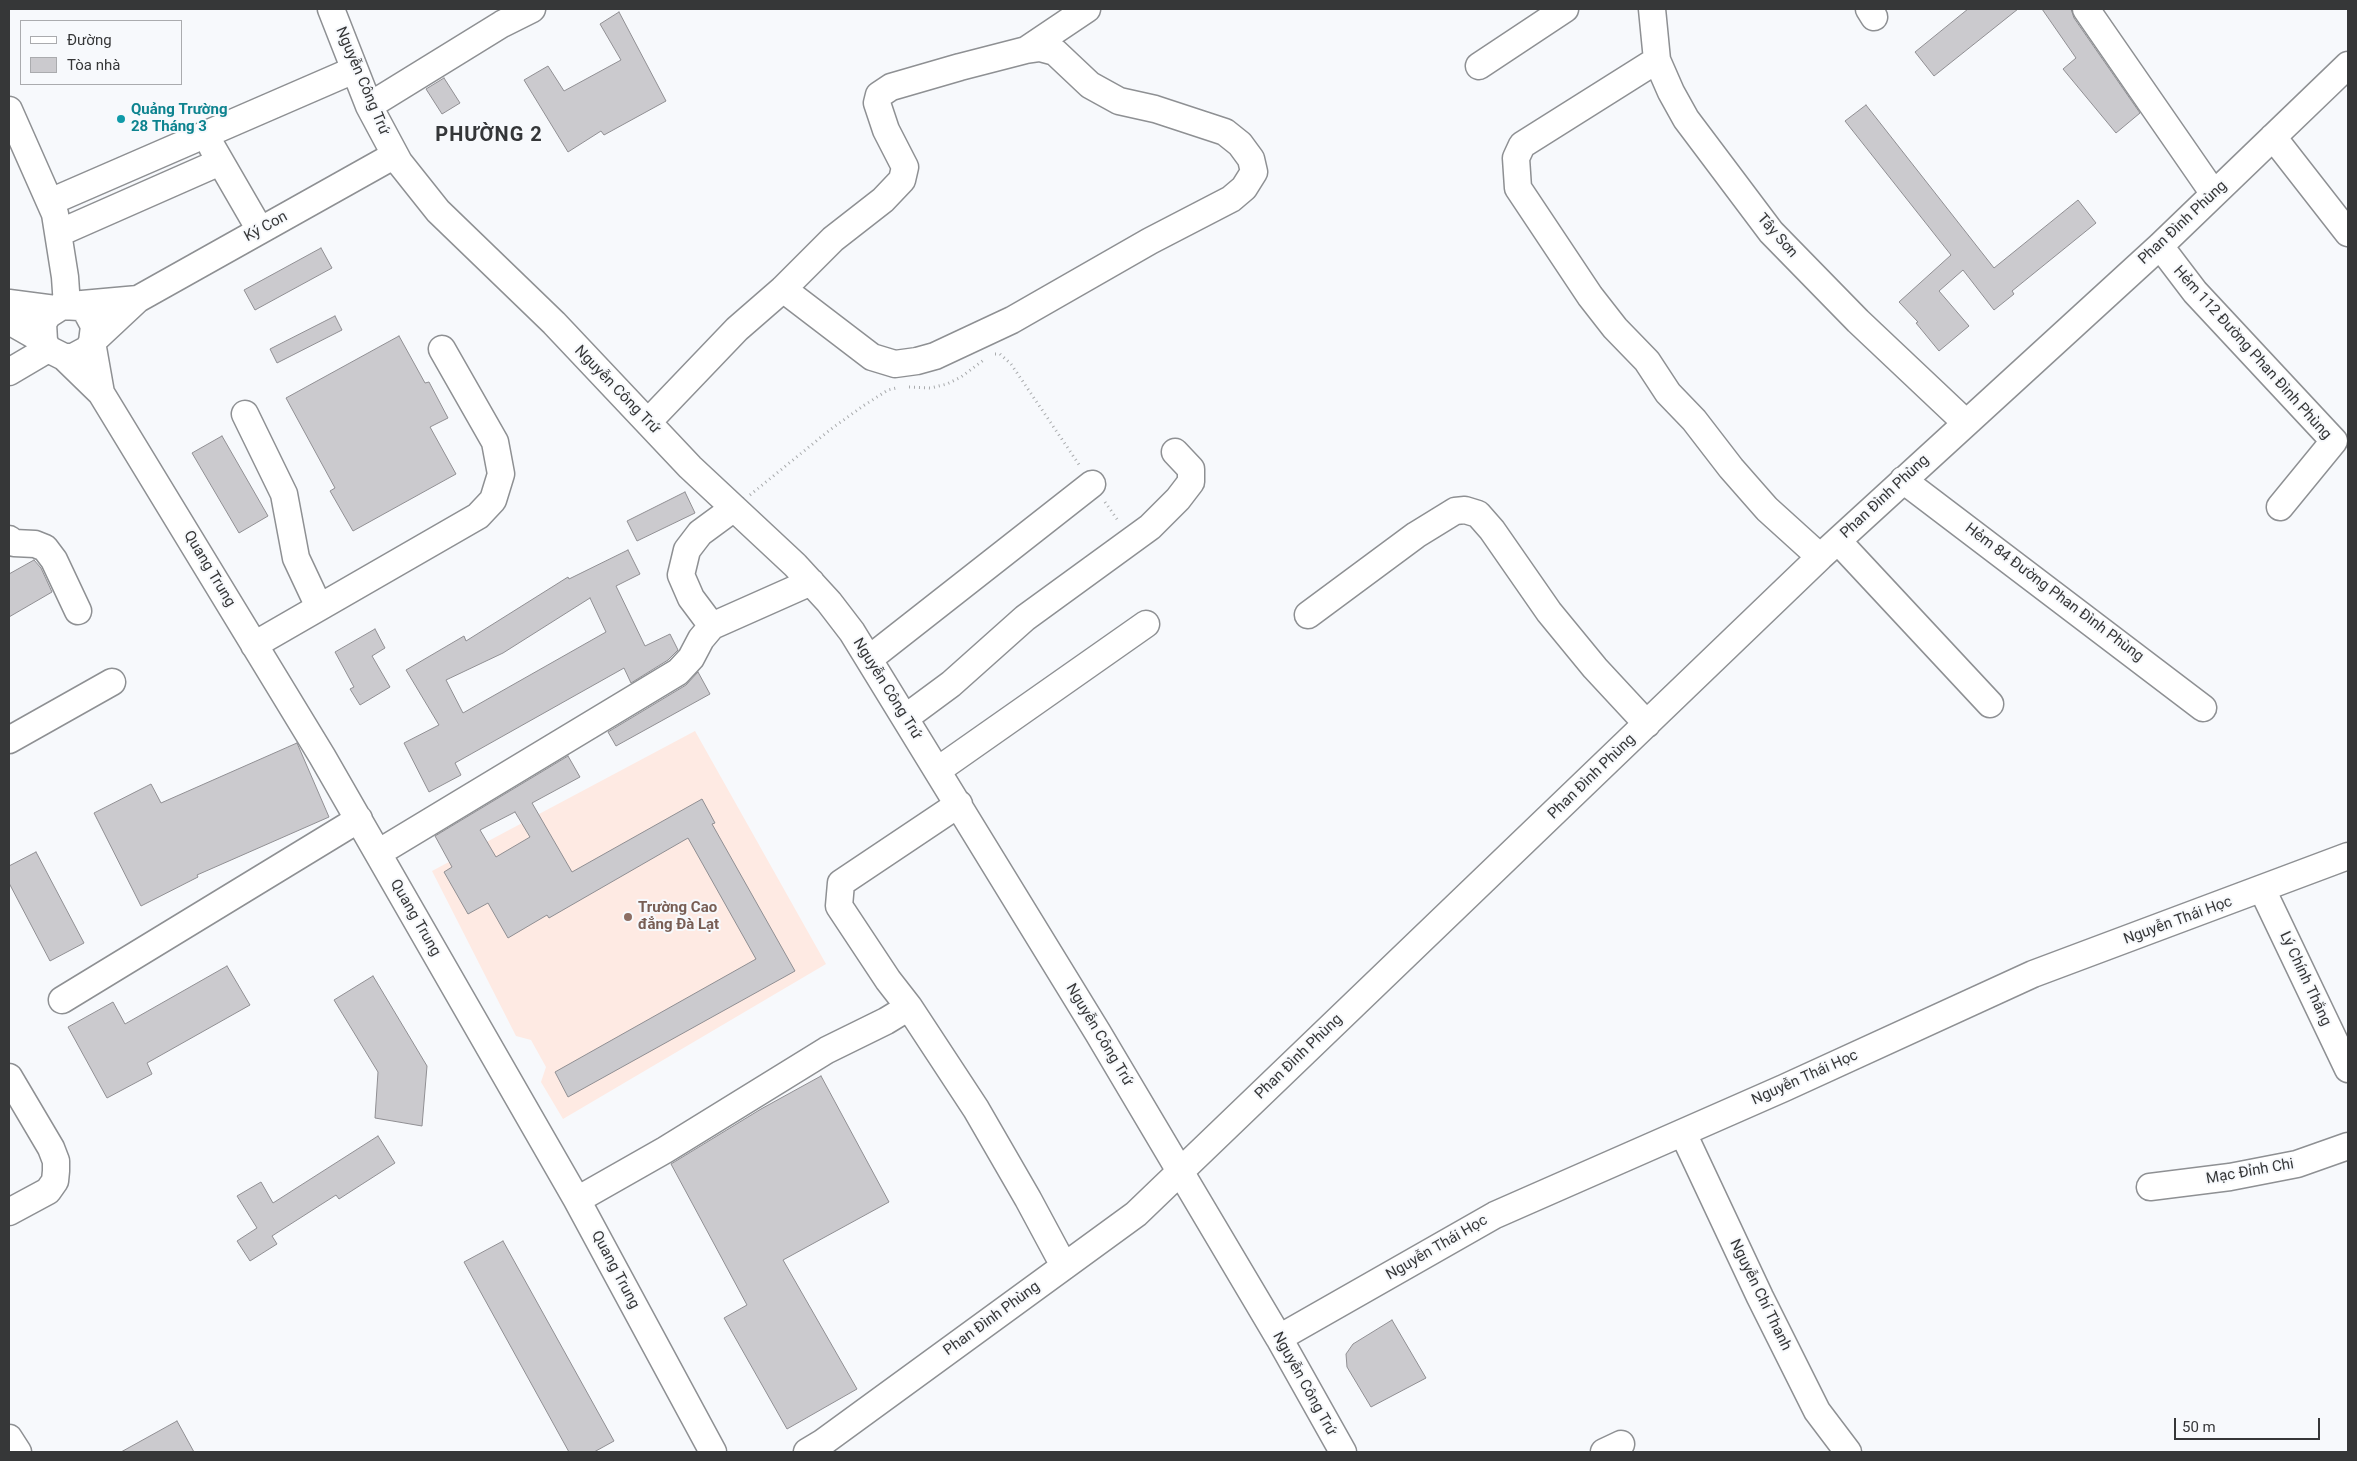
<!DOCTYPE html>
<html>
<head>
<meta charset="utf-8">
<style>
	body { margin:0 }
	#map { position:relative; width:2357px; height:1461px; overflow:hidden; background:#f7f9fc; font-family:Roboto,sans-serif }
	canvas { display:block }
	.frame { position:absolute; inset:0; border:10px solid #363738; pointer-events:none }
	.legend { position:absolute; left:20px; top:20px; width:162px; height:65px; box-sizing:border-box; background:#f7f9fc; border:1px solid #aaabae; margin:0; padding:6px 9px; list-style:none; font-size:15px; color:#363738 }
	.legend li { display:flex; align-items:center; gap:10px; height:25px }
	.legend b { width:25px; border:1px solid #aaabae }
	.scale { position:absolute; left:2174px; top:1418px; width:146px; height:22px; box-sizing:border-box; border:2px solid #363738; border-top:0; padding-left:6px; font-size:15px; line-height:18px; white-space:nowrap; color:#363738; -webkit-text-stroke:4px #f7f9fc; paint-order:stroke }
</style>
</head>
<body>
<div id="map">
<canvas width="2357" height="1461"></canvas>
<div class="frame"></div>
<ul class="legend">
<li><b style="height:6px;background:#fff"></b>Đường</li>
<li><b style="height:14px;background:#cbcace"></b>Tòa nhà</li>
</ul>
<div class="scale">50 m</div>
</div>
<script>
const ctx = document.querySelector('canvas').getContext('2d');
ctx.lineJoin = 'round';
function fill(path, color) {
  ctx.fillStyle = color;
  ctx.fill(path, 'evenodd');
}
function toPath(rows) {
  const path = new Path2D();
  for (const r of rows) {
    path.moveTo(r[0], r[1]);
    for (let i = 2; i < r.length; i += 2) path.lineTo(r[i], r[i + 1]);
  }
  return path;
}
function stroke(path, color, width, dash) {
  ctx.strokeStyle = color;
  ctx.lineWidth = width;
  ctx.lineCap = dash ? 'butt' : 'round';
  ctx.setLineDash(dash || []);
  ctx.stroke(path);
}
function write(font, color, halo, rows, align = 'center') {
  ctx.font = font + ' Roboto,sans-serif';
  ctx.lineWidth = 4;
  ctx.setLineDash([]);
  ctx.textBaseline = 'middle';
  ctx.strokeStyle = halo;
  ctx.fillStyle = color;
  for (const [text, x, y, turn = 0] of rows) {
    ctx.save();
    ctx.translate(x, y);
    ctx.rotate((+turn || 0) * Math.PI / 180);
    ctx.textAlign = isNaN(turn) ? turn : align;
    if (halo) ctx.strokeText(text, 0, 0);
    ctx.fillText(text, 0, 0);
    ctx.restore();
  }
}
fill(toPath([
	[695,731,826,964,563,1119,541,1082,546,1067,531,1040,516,1036,432,871]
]), '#feeae3');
const building = toPath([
	[1968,9,2018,9,1934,76,1915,52,1968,9],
	[2042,9,2071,9,2074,18,2140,113,2116,133,2063,69,2076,58,2042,9],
	[619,12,666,101,604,135,601,131,568,152,524,80,548,66,564,91,621,60,600,24,619,12],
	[444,78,460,103,442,114,426,89,444,78],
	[1866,105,1994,268,2078,200,2096,223,2012,291,2014,294,1994,310,1963,270,1939,291,1969,326,1939,351,1916,323,1918,322,1899,302,1951,255,1845,121,1866,105],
	[321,248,332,268,255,310,244,290,321,248],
	[335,316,342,330,277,363,270,349,335,316],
	[399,336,425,383,429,382,448,418,430,427,456,474,353,531,330,491,335,488,286,398,399,336],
	[222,436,268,516,239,533,192,453,222,436],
	[685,492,695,513,637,541,627,521,685,492],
	[628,550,640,574,616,586,645,646,670,634,678,650,668,660,631,683,624,668,455,763,461,775,429,792,404,743,439,725,406,670,464,636,466,641,568,577,569,579,628,550],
	[590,598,606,632,463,713,446,680,503,653,590,598],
	[34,560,41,568,52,592,9,617,9,574,34,560],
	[375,629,385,648,372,656,390,687,360,705,350,689,354,687,335,652,375,629],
	[698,672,710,694,616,746,608,732,686,685,698,672],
	[297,743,329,817,197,875,198,877,141,906,94,813,151,784,161,803,297,743],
	[568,756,580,777,532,803,572,872,702,799,715,823,712,824,795,971,568,1097,555,1072,756,959,688,838,549,918,547,915,508,938,488,903,468,914,444,872,452,867,435,836,568,756],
	[515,812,530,837,496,857,480,830,515,812],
	[36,852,84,943,50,961,9,883,9,866,36,852],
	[227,966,250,1005,147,1063,152,1074,107,1098,68,1027,113,1002,125,1024,227,966],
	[373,976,427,1066,422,1126,375,1118,378,1072,334,1000,373,976],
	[821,1076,889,1202,783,1260,857,1389,787,1429,724,1318,747,1305,671,1164,761,1109,821,1076],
	[378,1136,395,1163,339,1199,336,1195,272,1236,277,1244,250,1261,237,1241,257,1228,237,1196,261,1182,273,1203,378,1136],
	[503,1241,614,1441,594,1452,569,1452,464,1262,503,1241],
	[1392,1320,1426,1378,1371,1407,1347,1367,1346,1354,1353,1344,1392,1320],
	[177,1421,194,1452,121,1452,177,1421]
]);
fill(building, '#cbcace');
stroke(building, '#908f93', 1);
const minor = toPath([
	[331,9,369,106,399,162,438,211,554,323,690,467,795,565,829,602,852,632,1098,1033,1279,1338,1343,1452],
	[1652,9,1657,60,1671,92,1686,119,1771,232,1858,321,1965,422],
	[1869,9,1874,17],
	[2086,9,2214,194],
	[1026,50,1087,9],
	[1657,60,1522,145,1516,158,1518,188,1590,296,1615,328,1647,361,1668,393,1694,420,1731,468,1767,509,1820,557],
	[1479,66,1565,9],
	[369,106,502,24,532,9],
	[9,110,55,214,65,277,67,306],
	[2273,137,2348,233],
	[212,147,260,230],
	[50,202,354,70],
	[59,233,220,162],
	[2160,246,2195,292,2334,441,2280,507],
	[9,303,55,309],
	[71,305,138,299],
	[9,321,44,341,48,349,64,357,73,357,88,349,92,342,94,326,86,311,79,307,62,306,48,315,43,323,44,341],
	[64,357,101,393,322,756,577,1200,713,1452],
	[9,372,48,349],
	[101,393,92,342,138,299,395,155],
	[245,414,284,494,296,558,319,607],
	[648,422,737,329,783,289,833,239,883,200,902,180,905,167,886,130,877,103,879,95,891,87,960,67,1026,50,1040,48,1055,52,1090,85,1119,101,1155,109,1225,132,1240,144,1251,159,1254,172,1244,188,1231,199,1150,241,1012,320,935,356,917,361,895,364,872,357,783,289],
	[1903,480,2203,708],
	[734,508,700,533,687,550,681,575,691,598,712,626,811,582],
	[9,539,14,543,35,544,45,548,54,560,78,611],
	[1838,541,1990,704],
	[1308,615,1416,535,1455,511,1465,510,1478,514,1492,530,1549,612,1595,668,1647,724],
	[254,645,478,516,493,500,501,474,495,442,442,349],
	[869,659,1092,484],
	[905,718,951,684,1025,618,1150,527,1178,499,1191,482,1191,469,1175,452],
	[9,740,112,682],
	[938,770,1146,624],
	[378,853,678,672,691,658,701,639,712,626],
	[2262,889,2348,1069],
	[62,1000,359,819],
	[909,1007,888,980,839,906,841,883,959,804],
	[9,1077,51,1148,56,1161,56,1171,55,1181,48,1191,9,1212],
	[1683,1133,1760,1297,1817,1411,1848,1452],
	[2150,1187,2230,1177,2297,1164,2348,1146],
	[577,1200,665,1150,827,1050,886,1021,909,1007,976,1109,1028,1199,1064,1266],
	[1279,1338,1495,1215,1784,1088,2033,974,2348,856],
	[9,1438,18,1452],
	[807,1452,822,1443,1136,1214,1820,557,2160,246,2348,65],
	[1604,1452,1621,1444]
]);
stroke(minor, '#8e9093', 29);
stroke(toPath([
	[995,354,1000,354,1011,364,1080,466],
	[909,387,931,388,947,384,961,377,985,359],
	[750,495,831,429,863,406,888,390,896,388],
	[1105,502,1119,522]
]), '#a9abad', 3, [1, 4]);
stroke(minor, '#fff', 26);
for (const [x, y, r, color] of [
	[121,119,5,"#0f9aa8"],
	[628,917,5,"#8d6e63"]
]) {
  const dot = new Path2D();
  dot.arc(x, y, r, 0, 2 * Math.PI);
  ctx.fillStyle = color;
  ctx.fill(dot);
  stroke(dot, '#f7f9fc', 2);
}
write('15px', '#363738', '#f7f9fc', [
	["Nguyễn Công Trứ",362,81,67],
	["Phan Đình Phùng",2183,223,-43],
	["Ký Con",266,227,-29],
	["Tây Sơn",1777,236,49],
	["Hẻm 112 Đường Phan Đình Phùng",2252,353,48],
	["Nguyễn Công Trứ",617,390,46],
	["Phan Đình Phùng",1885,497,-43],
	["Quang Trung",209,569,59],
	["Hẻm 84 Đường Phan Đình Phùng",2054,593,37],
	["Nguyễn Công Trứ",887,689,58],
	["Phan Đình Phùng",1592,777,-44],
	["Quang Trung",415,918,60],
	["Nguyễn Thái Học",2178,921,-20],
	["Lý Chính Thắng",2305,979,65],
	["Nguyễn Công Trứ",1099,1035,59],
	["Phan Đình Phùng",1299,1057,-44],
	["Nguyễn Thái Học",1805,1078,-24],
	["Mạc Đỉnh Chi",2250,1172,-10],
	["Nguyễn Thái Học",1437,1248,-30],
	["Quang Trung",615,1270,62],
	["Nguyễn Chí Thanh",1760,1295,64],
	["Phan Đình Phùng",992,1319,-36],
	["Nguyễn Công Trứ",1304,1384,61]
]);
write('bold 15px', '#0d838f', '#f7f9fc', [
	["Quảng Trường",131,110],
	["28 Tháng 3",131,127]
], 'left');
write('bold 15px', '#785e54', '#f7f9fc', [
	["Trường Cao",638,908],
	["đẳng Đà Lạt",638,925]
], 'left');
ctx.letterSpacing = '1px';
write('bold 20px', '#343638', '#f7f9fc', [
	["PHƯỜNG 2",489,136]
]);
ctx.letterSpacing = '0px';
</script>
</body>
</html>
